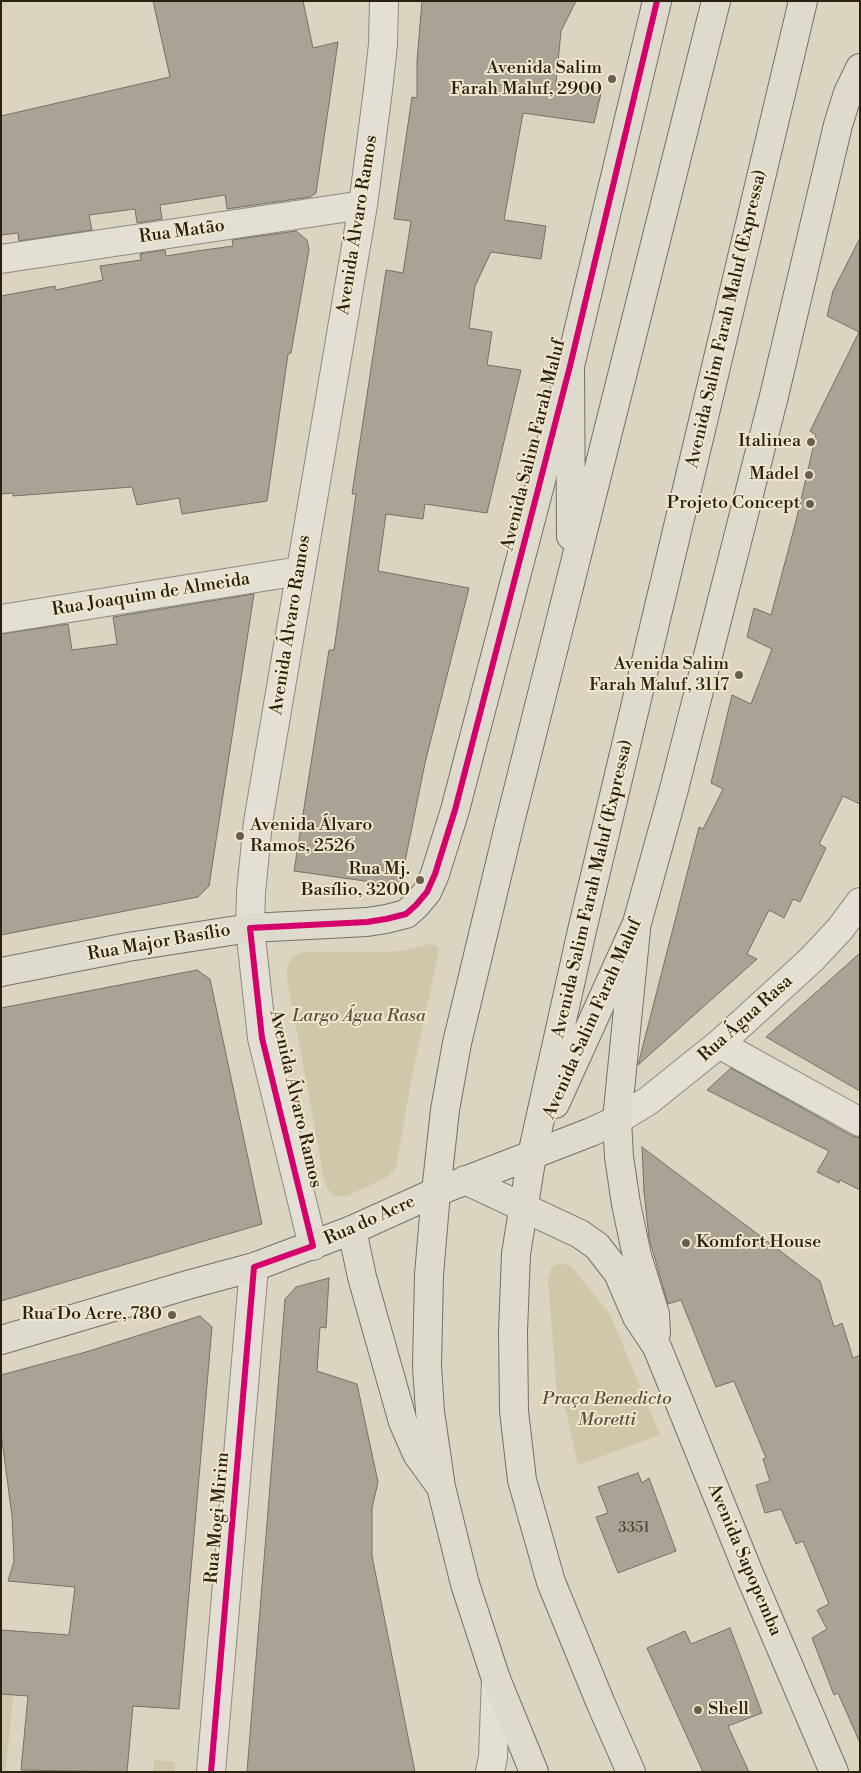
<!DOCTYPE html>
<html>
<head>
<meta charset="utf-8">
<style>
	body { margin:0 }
	#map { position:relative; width:861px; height:1773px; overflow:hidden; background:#dbd4c0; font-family:"Libre Bodoni",serif }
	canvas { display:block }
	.frame { position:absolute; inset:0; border:2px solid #2d200e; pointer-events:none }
</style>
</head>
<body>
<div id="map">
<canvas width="861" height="1773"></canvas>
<div class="frame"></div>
</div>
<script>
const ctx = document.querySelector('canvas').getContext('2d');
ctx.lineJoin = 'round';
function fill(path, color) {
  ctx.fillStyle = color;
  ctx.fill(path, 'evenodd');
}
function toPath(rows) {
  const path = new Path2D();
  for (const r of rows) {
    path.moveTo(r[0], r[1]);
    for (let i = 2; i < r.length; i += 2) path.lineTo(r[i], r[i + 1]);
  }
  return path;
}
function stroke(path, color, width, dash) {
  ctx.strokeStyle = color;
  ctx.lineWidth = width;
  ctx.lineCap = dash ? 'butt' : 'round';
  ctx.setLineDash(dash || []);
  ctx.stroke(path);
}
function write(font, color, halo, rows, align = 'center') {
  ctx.font = font + ' "Libre Bodoni",serif';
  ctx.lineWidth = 4;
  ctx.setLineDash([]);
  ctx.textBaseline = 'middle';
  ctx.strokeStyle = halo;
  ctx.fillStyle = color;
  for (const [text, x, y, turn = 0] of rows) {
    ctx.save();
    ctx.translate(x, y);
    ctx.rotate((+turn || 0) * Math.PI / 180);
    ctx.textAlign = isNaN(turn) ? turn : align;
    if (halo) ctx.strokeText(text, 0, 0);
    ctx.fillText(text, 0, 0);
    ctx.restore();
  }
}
fill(toPath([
	[430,944,437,946,439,950,411,1081,396,1168,386,1178,347,1196,336,1196,332,1194,327,1188,324,1178,287,979,287,970,289,962,295,955,304,952,385,952,407,950],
	[560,1263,571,1266,610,1314,660,1435,578,1465,566,1411,557,1395,548,1279,552,1267],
	[1,1694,13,1695,6,1770,1,1770],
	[154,1760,175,1762,174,1772,153,1772]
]), '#d0c6aa');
const building = toPath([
	[153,1,303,1,313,48,338,42,316,193,310,197,227,209,225,195,160,205,162,219,137,223,135,209,89,215,92,230,19,241,18,233,1,235,1,116,170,77,153,1],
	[422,1,576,1,561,31,556,82,602,89,594,123,523,113,504,220,546,226,541,259,491,252,475,286,469,328,492,332,487,365,521,370,487,513,425,504,423,519,386,514,378,571,469,588,425,763,400,886,294,871,329,650,334,650,356,494,352,494,386,270,403,273,411,221,394,219,412,97,417,98,417,61,422,1],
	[296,231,307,240,309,250,291,353,288,354,267,501,182,514,179,498,137,505,132,487,13,496,13,493,1,494,1,296,55,286,56,290,103,280,100,266,141,260,140,254,165,250,166,256,197,251,233,246,232,240,296,231],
	[860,238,860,804,843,796,819,844,826,848,800,902,793,899,784,918,769,910,747,954,757,959,638,1065,699,827,703,829,723,789,711,783,732,695,751,704,772,649,747,637,754,608,771,615,796,521,816,435,810,431,859,332,827,316,833,291,860,238],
	[254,594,209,886,198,897,1,935,1,634,68,624,72,650,117,644,113,617,254,594],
	[860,953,860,1091,766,1037,860,953],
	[197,970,210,979,262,1224,1,1301,1,1008,197,970],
	[731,1068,852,1136,860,1138,860,1190,840,1180,839,1183,817,1172,829,1151,707,1090,731,1068],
	[642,1147,820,1281,834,1327,842,1323,853,1358,860,1355,860,1743,838,1693,834,1695,812,1638,827,1629,817,1610,829,1604,803,1541,796,1544,781,1509,765,1513,756,1485,770,1481,763,1459,766,1458,734,1381,716,1387,681,1300,668,1304,649,1238,644,1192,642,1147],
	[329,1278,326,1328,320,1327,317,1371,357,1384,378,1482,372,1508,372,1556,415,1772,247,1772,285,1299,296,1287,329,1278],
	[200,1316,212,1327,179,1709,133,1706,127,1772,21,1770,28,1696,1,1694,1,1630,69,1635,75,1587,8,1581,14,1561,12,1516,1,1433,1,1375,86,1352,200,1316],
	[638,1473,642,1483,649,1478,676,1551,618,1573,596,1517,608,1513,598,1487,638,1473],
	[730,1628,762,1713,728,1726,749,1772,703,1772,647,1648,685,1631,691,1644,730,1628]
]);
fill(building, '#a9a395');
stroke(building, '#767064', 1);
const minor = toPath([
	[1,259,363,205],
	[1,619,300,571],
	[719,1044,860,1122],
	[617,1120,648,1101,719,1044,811,960,840,929,860,902],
	[313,1246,262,1038,250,928,251,892,258,822,363,205,378,90,383,44,384,1],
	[211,1772,254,1267],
	[490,1772,493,1757,496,1679]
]);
const major = toPath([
	[636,929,617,1120,619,1157,626,1204,637,1256,655,1314,656,1333],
	[1,972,128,947,250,928,367,922,386,919,406,914,416,905,427,892,435,874,455,810,566,385],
	[465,1180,580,1234,597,1246,618,1273,637,1317,657,1347,748,1571,834,1772],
	[1,1340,191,1284,254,1267,352,1230,436,1192,591,1132,617,1120]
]);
const highway = toPath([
	[571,536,570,366,657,1],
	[555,1104,637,923,673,793,774,396,838,125,848,93,860,68],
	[352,1230,362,1277,403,1422,417,1454,438,1483],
	[534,1772,496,1679,465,1584,441,1487,430,1412,427,1366,429,1275,436,1192,445,1110,457,1043,510,822,716,1],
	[631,1772,601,1704,551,1582,522,1480,514,1411,513,1332,516,1254,532,1155,583,926,803,1]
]);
stroke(minor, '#8f897c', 30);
stroke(major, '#767064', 30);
stroke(highway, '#767064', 30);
stroke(minor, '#e3dfd5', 28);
stroke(major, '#dedace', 28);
stroke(highway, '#dedace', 28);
stroke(toPath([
	[211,1772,254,1267,313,1246,262,1038,250,928,367,922,386,919,406,914,416,905,427,892,435,874,455,810,570,366,657,1]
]), '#d6006c', 6);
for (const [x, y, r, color] of [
	[612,79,5,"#6a5f4c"],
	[811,442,5,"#6a5f4c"],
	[809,475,5,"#6a5f4c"],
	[810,504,5,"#6a5f4c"],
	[739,675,5,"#6a5f4c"],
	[240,836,5,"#6a5f4c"],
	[420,880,5,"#6a5f4c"],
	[686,1243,5,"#6a5f4c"],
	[172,1315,5,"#6a5f4c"],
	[698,1710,5,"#6a5f4c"]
]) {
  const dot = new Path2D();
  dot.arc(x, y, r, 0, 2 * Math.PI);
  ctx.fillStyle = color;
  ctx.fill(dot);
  stroke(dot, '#efe6ce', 2);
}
write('15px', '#4c4130', null, [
	["3351",634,1528]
]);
write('18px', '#2d200e', '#efe6ce', [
	["Avenida Salim",602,69],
	["Farah Maluf, 2900",602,90],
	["Italinea",801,442],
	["Madel",799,475],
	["Projeto Concept",800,504],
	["Avenida Salim",729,665],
	["Farah Maluf, 3117",729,686],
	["Avenida Álvaro",250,826,"left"],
	["Ramos, 2526",250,847,"left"],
	["Rua Mj.",410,870],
	["Basílio, 3200",410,891],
	["Komfort House",696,1243,"left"],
	["Rua Do Acre, 780",162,1315],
	["Shell",708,1710,"left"]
], 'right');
write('18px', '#2d200e', '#efe6ce', [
	["Avenida Álvaro Ramos",358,225,-81],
	["Rua Matão",182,232,-8],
	["Avenida Salim Farah Maluf (Expressa)",727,319,-77],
	["Avenida Salim Farah Maluf",534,445,-76],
	["Rua Joaquim de Almeida",151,595,-9],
	["Avenida Álvaro Ramos",291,625,-81],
	["Avenida Salim Farah Maluf (Expressa)",593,889,-77],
	["Rua Major Basílio",159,943,-10],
	["Avenida Salim Farah Maluf",593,1019,-66],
	["Rua Água Rasa",746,1019,-42],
	["Avenida Álvaro Ramos",295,1099,77],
	["Rua do Acre",370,1221,-24],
	["Rua Mogi Mirim",218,1518,-85],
	["Avenida Sapopemba",744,1560,67]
]);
write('italic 18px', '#5b4e37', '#efe6ce', [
	["Largo Água Rasa",359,1017],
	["Praça Benedicto",607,1400],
	["Moretti",607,1421]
]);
</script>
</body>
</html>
